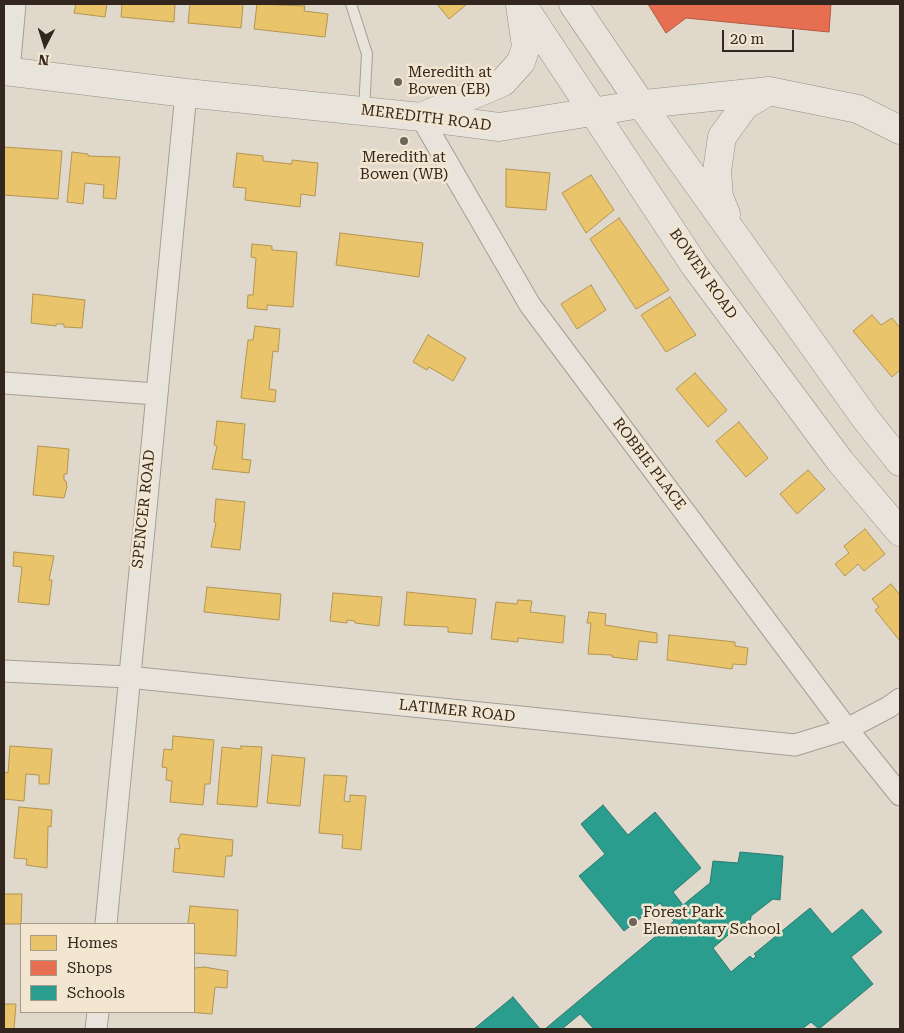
<!DOCTYPE html>
<html>
<head>
<meta charset="utf-8">
<style>
	body { margin:0 }
	#map { position:relative; width:904px; height:1033px; overflow:hidden; background:#e0d8cb; font-family:"Roboto Serif",serif }
	canvas { display:block }
	.frame { position:absolute; inset:0; border:5px solid #32261e; pointer-events:none }
	.legend { position:absolute; left:20px; top:923px; width:175px; height:90px; box-sizing:border-box; background:#f2e6d0; border:1px solid #a59989; margin:0; padding:6px 9px; list-style:none; font-size:15px; color:#32261e }
	.legend li { display:flex; align-items:center; gap:10px; height:25px }
	.legend b { width:25px; border:1px solid #a59989 }
	.north { position:absolute; left:20px; top:20px; width:50px; height:50px; -webkit-text-stroke:4px #f2e6d0; paint-order:stroke; rotate:185deg; font-size:14px; font-weight:700; line-height:20px; text-align:center; color:#32261e }
	.north::after { content:''; display:block; margin:auto; width:18px; height:22px; background:#32261e; clip-path:polygon(50% 0,100% 100%,50% 72%,0 100%) }
	.scale { position:absolute; left:722px; top:30px; width:72px; height:22px; box-sizing:border-box; border:2px solid #32261e; border-top:0; padding-left:6px; font-size:15px; line-height:18px; white-space:nowrap; color:#32261e; -webkit-text-stroke:4px #f2e6d0; paint-order:stroke }
</style>
</head>
<body>
<div id="map">
<canvas width="904" height="1033"></canvas>
<div class="frame"></div>
<ul class="legend">
<li><b style="height:14px;background:#e9c46a"></b>Homes</li>
<li><b style="height:14px;background:#e76f51"></b>Shops</li>
<li><b style="height:14px;background:#2a9d8f"></b>Schools</li>
</ul>
<div class="north">N</div>
<div class="scale">20 m</div>
</div>
<script>
const ctx = document.querySelector('canvas').getContext('2d');
ctx.lineJoin = 'round';
function fill(path, color) {
  ctx.fillStyle = color;
  ctx.fill(path, 'evenodd');
}
function toPath(rows) {
  const path = new Path2D();
  for (const r of rows) {
    path.moveTo(r[0], r[1]);
    for (let i = 2; i < r.length; i += 2) path.lineTo(r[i], r[i + 1]);
  }
  return path;
}
function stroke(path, color, width, dash) {
  ctx.strokeStyle = color;
  ctx.lineWidth = width;
  ctx.lineCap = dash ? 'butt' : 'round';
  ctx.setLineDash(dash || []);
  ctx.stroke(path);
}
function write(font, color, halo, rows, align = 'center') {
  ctx.font = font + ' "Roboto Serif",serif';
  ctx.lineWidth = 5;
  ctx.setLineDash([]);
  ctx.textBaseline = 'middle';
  ctx.strokeStyle = halo;
  ctx.fillStyle = color;
  for (const [text, x, y, turn = 0] of rows) {
    ctx.save();
    ctx.translate(x, y);
    ctx.rotate((+turn || 0) * Math.PI / 180);
    ctx.textAlign = isNaN(turn) ? turn : align;
    if (halo) ctx.strokeText(text, 0, 0);
    ctx.fillText(text, 0, 0);
    ctx.restore();
  }
}
const homes = toPath([
	[76,4,107,4,105,17,74,13,76,4],
	[122,4,175,4,174,22,121,17,122,4],
	[190,4,243,4,241,28,188,23,190,4],
	[257,4,305,6,304,11,328,14,325,37,254,29,257,4],
	[437,4,467,4,449,19,437,4],
	[4,147,62,151,58,199,4,195,4,147],
	[72,152,88,154,88,156,120,157,116,199,103,198,104,185,85,183,83,204,67,202,72,152],
	[237,153,263,156,263,161,292,164,292,160,318,163,315,196,301,194,300,207,245,200,246,188,233,187,237,153],
	[506,169,550,173,546,210,506,207,506,169],
	[591,175,614,210,586,233,562,193,591,175],
	[619,218,669,290,636,309,590,239,619,218],
	[340,233,423,243,419,277,336,265,340,233],
	[252,244,272,246,272,250,297,252,293,307,267,305,267,310,247,308,248,295,253,295,256,258,251,257,252,244],
	[591,285,606,310,577,329,561,304,591,285],
	[33,294,85,300,82,328,64,327,64,324,56,324,56,326,31,323,33,294],
	[670,297,696,335,666,352,641,315,670,297],
	[872,315,881,325,892,318,900,328,900,370,892,377,853,331,872,315],
	[255,326,280,329,278,352,273,351,269,389,276,390,275,402,241,398,248,340,253,340,255,326],
	[428,335,466,358,453,381,429,367,427,370,413,362,428,335],
	[695,373,727,410,708,427,676,389,695,373],
	[217,421,245,424,242,459,251,460,249,473,212,469,217,446,214,445,217,421],
	[739,422,768,458,746,477,716,441,739,422],
	[38,446,69,449,67,474,64,474,64,480,66,481,67,487,64,498,33,495,38,446],
	[808,470,825,489,797,514,780,494,808,470],
	[216,499,245,502,240,550,211,547,216,523,214,522,216,499],
	[865,529,885,554,864,571,858,564,845,576,835,564,849,553,844,546,865,529],
	[14,552,54,556,49,580,52,580,49,605,18,602,22,567,13,566,14,552],
	[891,584,900,595,900,641,875,610,879,607,872,599,891,584],
	[207,587,281,594,279,620,204,612,207,587],
	[407,592,476,599,472,634,448,632,448,627,404,625,407,592],
	[333,593,382,597,379,626,355,623,355,621,347,620,347,623,330,621,333,593],
	[518,600,532,601,530,612,565,616,563,643,518,638,518,642,491,639,496,602,517,604,518,600],
	[589,612,606,614,605,625,657,633,657,643,639,641,637,660,612,657,612,655,588,654,591,623,587,623,589,612],
	[669,635,735,642,735,646,748,648,746,665,733,664,732,669,667,660,669,635],
	[173,736,214,740,210,784,205,784,203,805,170,802,172,781,166,780,167,768,162,767,164,749,172,750,173,736],
	[10,746,52,749,49,784,39,784,39,775,26,774,24,801,4,799,4,772,8,773,10,746],
	[241,746,262,747,257,807,217,804,222,747,241,749,241,746],
	[272,755,305,758,300,806,267,803,272,755],
	[324,775,347,776,344,801,350,802,350,795,366,796,361,850,342,848,343,835,319,833,324,775],
	[19,807,52,810,51,827,48,826,47,868,26,865,27,859,14,858,19,807],
	[181,834,233,840,232,856,226,856,224,877,173,872,175,848,180,849,178,839,181,834],
	[4,894,22,894,21,924,4,924,4,894],
	[190,906,238,910,236,956,194,953,194,924,188,924,190,906],
	[204,967,228,971,227,988,215,987,212,1014,187,1012,194,1012,194,968,204,967],
	[4,1004,16,1004,14,1029,4,1029,4,1004]
]);
fill(homes, '#e9c46a');
stroke(homes, '#b29553', 1);
const shops = toPath([
	[648,4,831,4,829,32,686,18,666,33,648,4]
]);
fill(shops, '#e76f51');
stroke(shops, '#b15942', 1);
const schools = toPath([
	[603,805,628,835,655,812,701,868,673,892,683,905,710,883,713,861,738,863,740,852,783,856,780,900,773,899,751,916,750,924,742,923,713,948,731,972,750,956,753,959,756,956,754,954,810,908,832,934,862,909,882,932,851,957,873,984,819,1029,811,1022,802,1029,594,1029,580,1014,562,1029,545,1029,674,921,660,903,624,931,579,876,605,854,581,824,603,805],
	[513,997,540,1029,474,1029,513,997]
]);
fill(schools, '#2a9d8f');
stroke(schools, '#2c796d', 1);
const lane = toPath([
	[351,4,367,54,364,110]
]);
const street = toPath([
	[9,71,15,4],
	[421,117,530,305,847,729,900,795],
	[4,383,156,394],
	[4,671,128,677,795,745,847,729,889,707,900,699],
	[106,924,186,93],
	[96,1029,98,1012]
]);
const secondary = toPath([
	[522,4,695,266,840,461,900,532],
	[573,4,641,104,865,418,900,462],
	[4,71,186,93,421,117,499,127,635,105,769,91,858,109,900,130],
	[421,117,503,82,521,62,526,47,520,5],
	[726,214,719,197,717,171,722,137,745,105,768,92]
]);
stroke(lane, '#a59e94', 12);
stroke(street, '#a59e94', 23);
stroke(secondary, '#958d84', 29);
stroke(lane, '#e8e4dc', 10);
stroke(street, '#e8e4dc', 21);
stroke(secondary, '#e8e4dc', 28);
for (const [x, y, r, color] of [
	[398,82,5,"#6f645b"],
	[404,141,5,"#6f645b"],
	[633,922,5,"#6f645b"]
]) {
  const dot = new Path2D();
  dot.arc(x, y, r, 0, 2 * Math.PI);
  ctx.fillStyle = color;
  ctx.fill(dot);
  stroke(dot, '#f2e6d0', 2);
}
write('15px', '#32261e', '#f2e6d0', [
	["Meredith at",408,73],
	["Bowen (EB)",408,90],
	["Meredith at",404,158,"center"],
	["Bowen (WB)",404,175,"center"],
	["Forest Park",643,913],
	["Elementary School",643,930]
], 'left');
write('15px', '#32261e', '#f2e6d0', [
	["MEREDITH ROAD",426,118,7],
	["BOWEN ROAD",703,274,55],
	["ROBBIE PLACE",649,464,53],
	["SPENCER ROAD",144,509,-84],
	["LATIMER ROAD",457,711,6]
]);
</script>
</body>
</html>
